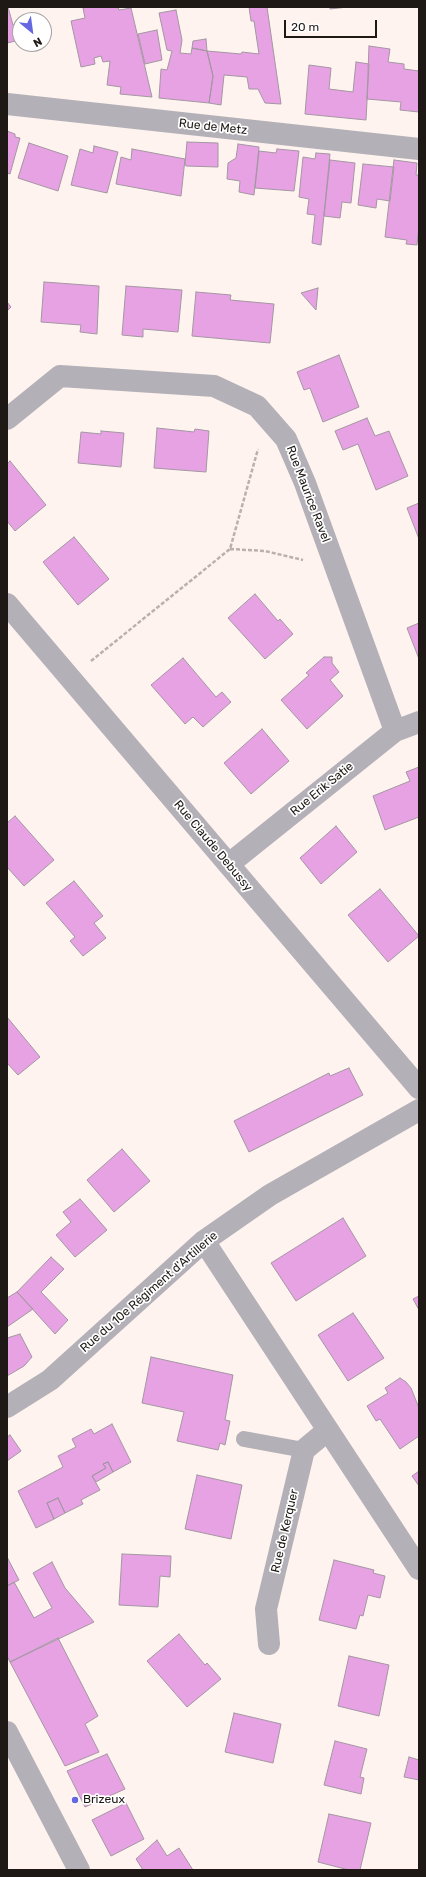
<!DOCTYPE html>
<html>
<head>
<meta charset="utf-8">
<style>
	body { margin:0 }
	#map { position:relative; width:426px; height:1877px; overflow:hidden; background:#fef3ee; font-family:Rubik,sans-serif }
	canvas { display:block }
	.frame { position:absolute; inset:0; border:8px solid #1f1916; pointer-events:none }
	.north { position:absolute; left:12px; top:12px; width:40px; height:40px; box-sizing:border-box; background:#fff; border:1px solid #a5a3a2; border-radius:50%; rotate:151deg; font-size:11px; font-weight:700; line-height:16px; text-align:center; color:#1f1916 }
	.north::after { content:''; display:block; margin:auto; width:14px; height:18px; background:#6668e1; clip-path:polygon(50% 0,100% 100%,50% 72%,0 100%) }
	.scale { position:absolute; left:284px; top:20px; width:93px; height:18px; box-sizing:border-box; border:2px solid #1f1916; border-top:0; padding-left:5px; font-size:12px; line-height:14px; white-space:nowrap; color:#1f1916; -webkit-text-stroke:3px #fff; paint-order:stroke }
</style>
</head>
<body>
<div id="map">
<canvas width="426" height="1877"></canvas>
<div class="frame"></div>
<div class="north">N</div>
<div class="scale">20 m</div>
</div>
<script>
const ctx = document.querySelector('canvas').getContext('2d');
ctx.lineJoin = 'round';
function fill(path, color) {
  ctx.fillStyle = color;
  ctx.fill(path, 'evenodd');
}
function toPath(rows) {
  const path = new Path2D();
  for (const r of rows) {
    path.moveTo(r[0], r[1]);
    for (let i = 2; i < r.length; i += 2) path.lineTo(r[i], r[i + 1]);
  }
  return path;
}
function stroke(path, color, width, dash) {
  ctx.strokeStyle = color;
  ctx.lineWidth = width;
  ctx.lineCap = dash ? 'butt' : 'round';
  ctx.setLineDash(dash || []);
  ctx.stroke(path);
}
function write(font, color, halo, rows, align = 'center') {
  ctx.font = font + ' Rubik,sans-serif';
  ctx.lineWidth = 3.5;
  ctx.setLineDash([]);
  ctx.textBaseline = 'middle';
  ctx.strokeStyle = halo;
  ctx.fillStyle = color;
  for (const [text, x, y, turn = 0] of rows) {
    ctx.save();
    ctx.translate(x, y);
    ctx.rotate((+turn || 0) * Math.PI / 180);
    ctx.textAlign = isNaN(turn) ? turn : align;
    if (halo) ctx.strokeText(text, 0, 0);
    ctx.fillText(text, 0, 0);
    ctx.restore();
  }
}
const building = toPath([
	[7,7,8,7,13,25,17,24,20,37,20,40,7,43,7,7],
	[88,7,118,7,119,10,131,8,152,97,120,94,121,87,107,85,110,61,103,62,101,56,94,58,95,64,81,67,71,21,85,18,83,8,88,7],
	[249,7,267,7,281,104,265,103,258,89,249,89,247,77,224,75,221,105,209,103,213,76,207,51,241,54,242,52,259,54,254,21,251,21,249,7],
	[330,7,348,7,330,9,330,7],
	[176,10,182,40,180,53,191,54,192,48,207,51,213,76,209,103,159,98,161,69,167,70,172,51,167,50,159,13,176,10],
	[157,30,162,60,145,64,138,34,157,30],
	[206,39,207,51,192,48,193,41,206,39],
	[369,46,390,49,388,62,404,64,404,69,419,71,419,112,400,110,401,102,367,99,369,46],
	[356,62,369,64,366,120,305,114,309,65,331,68,329,89,353,92,356,62],
	[7,131,15,134,15,137,20,138,10,174,7,173,7,131],
	[187,142,218,143,218,167,186,166,185,164,187,142],
	[29,143,68,156,58,191,18,178,29,143],
	[238,144,259,147,254,195,239,192,240,181,227,179,228,163,236,158,238,144],
	[94,146,118,152,107,193,71,185,80,149,93,153,94,146],
	[132,149,185,159,181,196,116,184,121,157,131,160,132,149],
	[277,149,299,151,294,191,255,188,259,151,276,153,277,149],
	[316,153,330,154,321,245,312,243,315,215,307,214,309,199,299,197,303,157,315,159,316,153],
	[330,160,355,163,351,203,342,202,340,218,324,216,330,160],
	[394,160,417,163,416,175,419,175,419,225,417,245,406,244,407,240,385,237,394,160],
	[363,164,394,167,390,201,377,199,376,208,358,205,363,164],
	[44,282,99,286,97,334,80,332,81,325,41,322,44,282],
	[126,286,182,290,178,332,143,329,143,337,122,335,126,286],
	[318,288,316,310,301,293,318,288],
	[196,292,231,295,230,300,274,304,270,343,192,336,196,292],
	[7,302,11,307,7,311,7,302],
	[339,355,359,407,323,422,310,388,304,390,297,372,339,355],
	[367,418,375,436,389,431,408,476,376,490,358,444,343,450,335,431,367,418],
	[157,428,194,432,195,429,209,431,206,472,154,468,157,428],
	[101,431,124,433,121,467,78,463,81,432,101,434,101,431],
	[10,461,46,505,15,531,7,521,7,464,10,461],
	[419,503,419,539,407,508,419,503],
	[74,537,109,579,78,605,43,562,74,537],
	[255,594,278,621,280,619,293,634,265,659,228,618,255,594],
	[419,623,419,659,407,628,419,623],
	[324,657,332,657,332,663,339,672,330,680,343,696,307,729,281,700,309,675,306,673,324,657],
	[183,658,216,697,222,692,231,702,203,727,193,717,185,724,151,685,183,658],
	[262,729,289,761,251,794,224,763,262,729],
	[419,767,419,817,385,830,373,796,410,781,406,772,419,767],
	[15,816,54,860,24,886,7,867,7,823,15,816],
	[336,826,357,852,321,884,300,858,336,826],
	[74,881,103,916,94,923,106,938,83,956,70,941,75,937,46,903,74,881],
	[380,889,419,936,388,962,348,915,380,889],
	[7,1017,40,1057,18,1075,7,1063,7,1017],
	[349,1068,363,1095,249,1152,234,1121,329,1073,330,1076,349,1068],
	[122,1149,150,1181,114,1212,87,1180,122,1149],
	[80,1199,107,1230,75,1257,56,1235,71,1222,63,1212,80,1199],
	[343,1218,366,1256,296,1301,271,1263,343,1218],
	[51,1257,64,1269,41,1292,68,1320,55,1334,17,1292,51,1257],
	[17,1292,33,1309,7,1327,7,1298,17,1292],
	[419,1296,419,1310,413,1299,419,1296],
	[353,1313,384,1358,348,1381,318,1335,353,1313],
	[20,1334,32,1357,24,1366,7,1376,7,1338,20,1334],
	[151,1357,233,1375,225,1420,230,1421,225,1445,220,1443,218,1450,177,1441,184,1412,142,1403,151,1357],
	[400,1378,406,1382,411,1388,419,1408,419,1436,400,1449,380,1419,376,1421,367,1406,388,1393,385,1388,400,1378],
	[112,1424,131,1462,113,1472,108,1462,103,1464,106,1468,92,1476,100,1490,81,1500,83,1504,65,1513,58,1498,47,1503,54,1519,36,1528,18,1491,63,1467,58,1456,76,1447,72,1439,91,1429,94,1434,112,1424],
	[10,1435,21,1451,7,1461,7,1437,10,1435],
	[108,1462,113,1472,96,1482,92,1476,106,1468,103,1464,108,1462],
	[419,1471,419,1486,412,1476,419,1471],
	[197,1475,242,1485,231,1539,185,1529,197,1475],
	[58,1498,65,1513,54,1519,47,1503,58,1498],
	[122,1554,171,1556,170,1577,160,1576,158,1607,119,1605,122,1554],
	[7,1557,19,1580,7,1586,7,1557],
	[334,1560,374,1570,373,1573,385,1576,380,1598,368,1595,363,1616,360,1615,356,1629,319,1620,334,1560],
	[52,1562,65,1588,94,1622,10,1662,7,1656,7,1586,14,1582,34,1618,52,1608,33,1573,52,1562],
	[179,1634,205,1665,207,1663,221,1679,187,1707,147,1661,179,1634],
	[58,1638,98,1716,85,1724,99,1752,65,1766,10,1662,58,1638],
	[349,1656,389,1665,379,1716,338,1706,349,1656],
	[234,1713,281,1724,273,1763,225,1752,234,1713],
	[335,1741,367,1749,360,1777,364,1778,361,1794,324,1785,335,1741],
	[107,1754,125,1789,85,1807,67,1771,107,1754],
	[409,1757,419,1760,419,1780,404,1777,409,1757],
	[126,1803,144,1839,111,1856,92,1820,126,1803],
	[329,1814,371,1823,360,1870,349,1870,318,1862,329,1814],
	[157,1840,167,1856,179,1848,193,1870,143,1870,136,1859,157,1840]
]);
fill(building, '#e7a2e4');
stroke(building, '#a396a2', 1);
stroke(toPath([
	[230,549,265,551,303,560],
	[91,661,230,549,258,449]
]), '#bab1ac', 2.5, [4, 2]);
stroke(toPath([
	[244,1439,304,1450]
]), '#b3b0b7', 16);
stroke(toPath([
	[7,104,419,149],
	[7,419,60,376,214,386,257,406,286,439,305,483,395,731],
	[7,604,419,1088],
	[229,864,395,731,419,722],
	[204,1241,419,1569],
	[7,1407,50,1380,204,1241,270,1195,419,1110],
	[269,1644,266,1609,304,1450,328,1430]
]), '#b3b0b7', 22);
stroke(toPath([
	[7,1732,79,1870]
]), '#b3b0b7', 22);
for (const [x, y, r, color] of [
	[75,1800,4,"#6668e1"]
]) {
  const dot = new Path2D();
  dot.arc(x, y, r, 0, 2 * Math.PI);
  ctx.fillStyle = color;
  ctx.fill(dot);
  stroke(dot, '#fff', 1.5);
}
write('12px', '#1f1916', '#fff', [
	["Rue de Metz",213,127,6],
	["Rue Maurice Ravel",308,494,69],
	["Rue Erik Satie",322,789,-39],
	["Rue Claude Debussy",213,846,50],
	["Rue du 10e Régiment d'Artillerie",149,1292,-41],
	["Rue de Kerquer",285,1531,-77]
]);
write('12px', '#1f1916', '#fff', [
	["Brizeux",83,1800]
], 'left');
</script>
</body>
</html>
